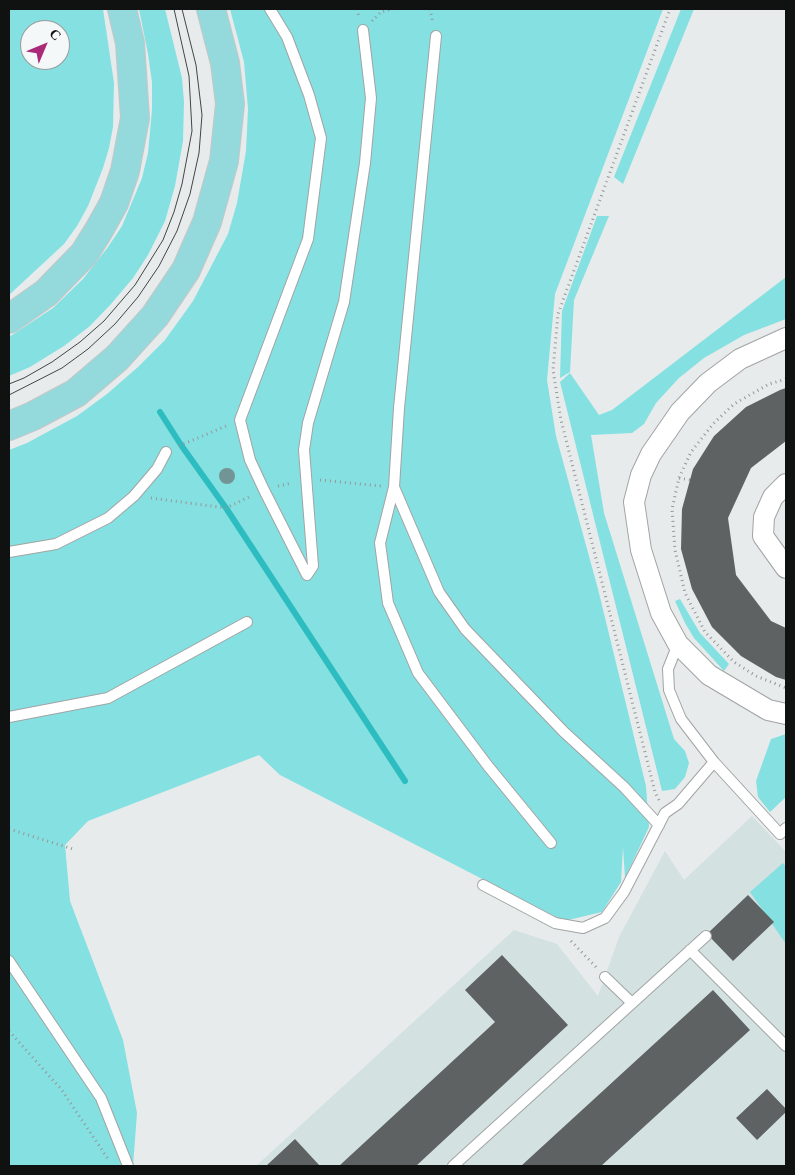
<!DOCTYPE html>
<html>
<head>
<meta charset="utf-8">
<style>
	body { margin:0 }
	#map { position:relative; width:795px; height:1175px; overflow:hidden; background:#e7ebeb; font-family:"Times New Roman",serif }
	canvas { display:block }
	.frame { position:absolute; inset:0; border:10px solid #101111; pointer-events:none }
	.north { position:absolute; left:20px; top:20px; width:50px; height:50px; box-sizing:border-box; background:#f4f8f8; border:1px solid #999c9c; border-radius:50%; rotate:45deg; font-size:14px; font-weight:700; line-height:20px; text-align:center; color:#101111 }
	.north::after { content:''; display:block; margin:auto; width:18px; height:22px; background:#aa2978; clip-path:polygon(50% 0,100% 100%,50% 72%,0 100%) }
</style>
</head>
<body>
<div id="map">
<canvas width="795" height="1175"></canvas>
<div class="frame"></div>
<div class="north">С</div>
</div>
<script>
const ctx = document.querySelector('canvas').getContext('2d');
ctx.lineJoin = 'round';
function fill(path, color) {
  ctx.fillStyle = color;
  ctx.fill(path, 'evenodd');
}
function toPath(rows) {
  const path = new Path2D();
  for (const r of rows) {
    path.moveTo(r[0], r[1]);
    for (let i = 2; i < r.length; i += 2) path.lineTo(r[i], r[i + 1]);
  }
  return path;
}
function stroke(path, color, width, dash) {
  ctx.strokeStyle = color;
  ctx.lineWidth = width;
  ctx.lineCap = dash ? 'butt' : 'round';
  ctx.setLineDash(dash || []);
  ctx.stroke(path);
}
fill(toPath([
	[752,816,786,852,786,1166,256,1166,514,930,557,944,598,996,619,937,665,851,684,880]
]), '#d3e1e1');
fill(toPath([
	[9,9,103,9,114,83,113,127,109,148,103,168,88,206,77,226,64,244,9,295],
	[30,30,60,30,60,60,30,60],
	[139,9,165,9,182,78,184,102,183,141,175,186,165,221,148,255,133,278,111,304,90,326,64,346,30,367,9,376,9,337,53,308,83,279,108,247,122,226,142,178,148,153,152,110,152,82,148,54],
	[230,9,663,9,555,294,547,380,556,436,598,589,646,786,649,827,625,878,623,847,621,882,602,912,564,921,280,775,259,755,88,821,65,845,70,901,123,1040,137,1113,133,1166,9,1166,9,450,27,443,77,416,107,394,138,367,165,340,193,301,228,234,237,203,246,151,248,109,244,62],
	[681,9,694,9,623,184,614,177],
	[597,216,609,216,574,300,570,372,560,378,562,311],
	[786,277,786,319,744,335,704,358,679,378,656,403,644,424,632,433,591,435,604,513,674,739,685,751,689,763,685,777,675,789,662,791,560,382,570,373,599,415,612,410],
	[680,599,700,633,729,664,724,671,694,638,685,623,675,601],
	[786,734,786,797,770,812,758,797,756,781,771,739],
	[783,863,786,867,786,944,750,892]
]), '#85e0e2');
stroke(toPath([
	[160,412,181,445,226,508,405,781]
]), '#2dbdc1', 6);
fill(toPath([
	[786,388,786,441,751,468,728,518,736,575,771,621,786,628,786,680,776,677,741,656,712,627,692,589,681,549,682,509,693,469,714,436,746,407,780,390],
	[748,895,774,922,733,961,707,934],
	[502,955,568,1025,416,1166,339,1166,495,1022,465,990],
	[713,990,750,1030,601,1166,521,1166],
	[767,1089,786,1109,786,1112,757,1140,736,1118],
	[295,1139,320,1166,266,1166]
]), '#5e6262');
const lane = toPath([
	[270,9,287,37,309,95,321,138,308,239,240,420,250,460,264,490,307,575,313,566,304,450,308,423,344,302,365,163,371,98,363,30],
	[436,36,399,408,394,487,439,592,465,629,564,732,624,787,659,825],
	[394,487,380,543,388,603,418,673,488,766,551,843],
	[9,552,56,544,108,518,134,496,157,469,166,452],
	[9,717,108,698,247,622],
	[714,762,780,834,786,828],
	[483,885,555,923,583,928,605,918,624,892,665,813,678,804,714,762,681,719,669,690,668,669,678,644],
	[690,950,786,1046],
	[9,961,101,1098,128,1166],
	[605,977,632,1003],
	[453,1166,706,936]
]);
const street = toPath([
	[786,338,740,359,708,383,680,412,651,454,641,475,634,502,641,550,661,613,678,644,709,675,768,710,786,714],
	[786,484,773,497,764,517,763,536,786,568]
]);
const primary = toPath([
	[9,319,46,293,84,254,99,230,114,203,125,171,135,118,130,43,122,9],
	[9,426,33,416,76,393,117,358,155,316,186,270,207,222,224,161,230,104,225,63,211,9]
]);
stroke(lane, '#a1a4a4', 12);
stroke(street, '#a1a4a4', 22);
stroke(primary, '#c6c6c6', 30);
stroke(toPath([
	[357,9,359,17],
	[430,9,433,23],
	[372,21,381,12,393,9],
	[786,379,769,384,734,404,713,424,691,452,679,478,672,509,675,550,685,593,705,632,734,662,756,676,786,688],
	[179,446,226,426],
	[679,478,690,480],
	[320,480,381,486],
	[278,486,292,483],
	[151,498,226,508,251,496],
	[659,800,655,792,561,420,553,370,558,314,670,9],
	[9,829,73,849],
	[571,941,596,967],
	[9,1031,61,1089,108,1159]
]), '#959797', 3, [1, 4]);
stroke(lane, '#fff', 10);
stroke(street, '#fff', 20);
stroke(primary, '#94dadc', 28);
stroke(toPath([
	[9,384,24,378,52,362,80,342,104,321,135,285,163,240,174,212,182,184,192,131,189,76,174,9],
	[9,395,62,368,88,349,115,324,138,297,159,266,177,231,190,194,199,153,202,115,196,65,182,9]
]), '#434545', 1);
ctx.fillStyle = '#729495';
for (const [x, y] of [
	[227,476]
]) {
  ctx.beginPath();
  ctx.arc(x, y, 8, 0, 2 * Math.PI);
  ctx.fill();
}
</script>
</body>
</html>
